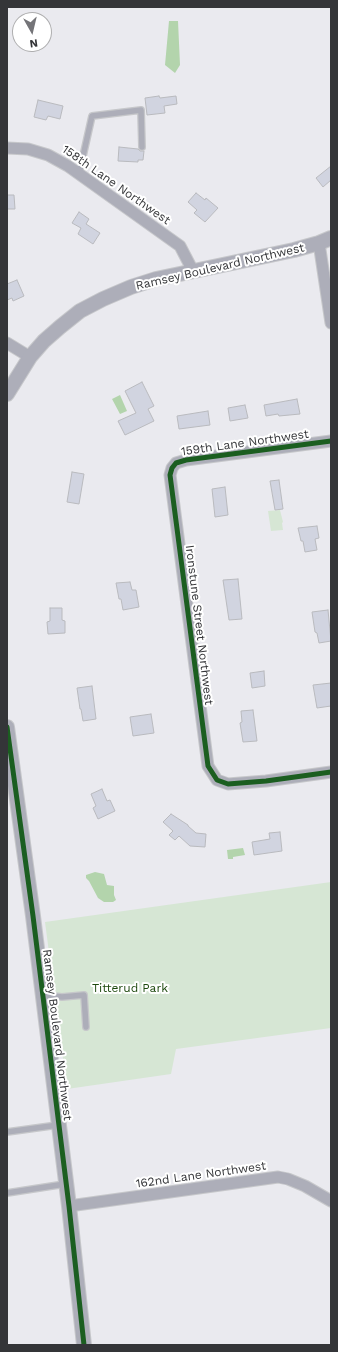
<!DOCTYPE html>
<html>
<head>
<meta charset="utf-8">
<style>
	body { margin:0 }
	#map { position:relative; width:338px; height:1352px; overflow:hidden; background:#eaeaef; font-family:"Work Sans",sans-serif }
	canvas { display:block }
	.frame { position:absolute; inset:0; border:8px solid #343538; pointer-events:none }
	.north { position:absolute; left:12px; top:12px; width:40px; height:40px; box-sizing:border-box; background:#fff; border:1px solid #aeaeaf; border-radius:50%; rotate:172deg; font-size:11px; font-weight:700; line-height:16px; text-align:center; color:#343538 }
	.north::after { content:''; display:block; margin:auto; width:14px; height:18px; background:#747478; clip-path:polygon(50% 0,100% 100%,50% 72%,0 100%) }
</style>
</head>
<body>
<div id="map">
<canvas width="338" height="1352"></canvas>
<div class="frame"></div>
<div class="north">N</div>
</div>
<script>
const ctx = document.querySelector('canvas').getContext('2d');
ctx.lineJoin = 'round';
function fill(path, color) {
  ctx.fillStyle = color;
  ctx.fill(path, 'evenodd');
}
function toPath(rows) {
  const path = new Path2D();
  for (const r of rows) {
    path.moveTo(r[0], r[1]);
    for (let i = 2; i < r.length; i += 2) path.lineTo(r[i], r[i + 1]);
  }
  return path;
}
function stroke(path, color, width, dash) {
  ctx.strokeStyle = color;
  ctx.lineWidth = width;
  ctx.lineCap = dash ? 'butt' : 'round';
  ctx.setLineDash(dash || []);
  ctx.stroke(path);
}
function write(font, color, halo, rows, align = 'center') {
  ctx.font = font + ' "Work Sans",sans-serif';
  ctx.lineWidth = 4;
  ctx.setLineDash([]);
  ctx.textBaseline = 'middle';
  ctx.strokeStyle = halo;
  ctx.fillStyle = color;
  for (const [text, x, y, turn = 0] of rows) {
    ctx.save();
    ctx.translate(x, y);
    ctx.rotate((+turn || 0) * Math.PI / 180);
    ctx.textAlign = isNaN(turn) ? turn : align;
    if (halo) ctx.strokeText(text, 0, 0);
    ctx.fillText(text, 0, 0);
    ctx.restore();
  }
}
fill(toPath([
	[280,510,283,522,282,523,283,530,271,531,268,511],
	[331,882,331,1028,176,1049,171,1074,67,1089,45,922]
]), '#d6e6d4');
fill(toPath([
	[169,21,178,21,180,65,175,73,165,65],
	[120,395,127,411,120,414,112,399],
	[243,848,245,855,233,857,233,859,228,859,227,850],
	[95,872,104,874,107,885,114,886,114,895,116,900,113,902,104,902,98,898,89,881,86,878,86,875]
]), '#b3d4ac');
const building = toPath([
	[159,96,160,98,176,96,177,104,164,106,165,113,147,115,145,98,159,96],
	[38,100,63,106,60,119,48,116,46,120,34,117,38,100],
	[119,147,138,149,140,151,144,151,143,160,138,160,138,162,118,161,119,147],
	[331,166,331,180,323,187,316,178,331,166],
	[196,193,205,200,206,198,218,208,205,222,194,213,197,210,188,202,196,193],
	[7,195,14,195,15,209,7,209,7,195],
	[79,212,89,219,86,224,100,233,93,244,78,234,81,228,72,223,79,212],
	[17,280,24,296,13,301,12,298,7,300,7,284,17,280],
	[142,382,154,406,148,409,154,421,125,435,118,421,136,413,125,391,142,382],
	[297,399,300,414,279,416,278,414,266,416,264,405,297,399],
	[245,405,248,418,230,421,228,408,245,405],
	[208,411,210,425,179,429,177,416,208,411],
	[72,472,84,474,79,504,67,502,72,472],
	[279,480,283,509,275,510,270,481,279,480],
	[225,487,228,515,215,517,212,489,225,487],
	[317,526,319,538,315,539,317,550,305,552,303,541,301,541,298,528,317,526],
	[238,579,242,619,229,620,223,580,238,579],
	[130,582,132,590,136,590,139,607,123,610,121,599,119,599,116,583,130,582],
	[50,608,62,608,62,620,65,621,65,633,48,634,47,622,50,621,50,608],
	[328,610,331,641,319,643,317,633,315,632,312,612,328,610],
	[264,671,265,686,252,688,250,673,264,671],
	[331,683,331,706,317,708,313,685,331,683],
	[92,686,96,719,83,721,81,709,80,709,77,688,92,686],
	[253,710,257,741,243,742,240,723,242,722,241,711,253,710],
	[151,714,154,733,133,736,130,717,151,714],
	[102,789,107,801,110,800,115,811,98,819,93,808,96,806,91,794,102,789],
	[171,814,188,825,188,826,196,833,206,834,205,847,190,846,179,836,175,840,169,835,173,831,163,822,171,814],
	[280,832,282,851,254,855,252,842,270,839,269,833,280,832]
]);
fill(building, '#d1d4e0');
stroke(building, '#b9babe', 1);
const service = toPath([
	[79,174,92,116,141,110,142,147],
	[43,995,62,997,84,995,86,1027],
	[7,1132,58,1125],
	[7,1193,65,1184]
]);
const minor = toPath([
	[7,148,28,149,48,155,68,166,180,246,193,271],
	[319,243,331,323],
	[7,343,30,357],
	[331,441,186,460,176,463,172,468,170,475,208,766,217,780,228,784,266,781,331,772],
	[69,1206,278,1177,288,1179,305,1186,331,1201]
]);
const tertiary = toPath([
	[7,394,30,357,44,341,60,327,80,311,103,299,131,287,156,279,294,250,319,243,331,238],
	[7,727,33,916,69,1206,84,1345]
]);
stroke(service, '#c6c7ca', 8);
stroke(minor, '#c6c7ca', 13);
stroke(tertiary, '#c6c7ca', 16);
stroke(service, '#adaeb9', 5.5);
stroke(minor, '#adaeb9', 11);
stroke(tertiary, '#adaeb9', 14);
stroke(toPath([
	[331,441,186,460,176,463,172,468,170,475,208,766,217,780,228,784,266,781,331,772],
	[7,727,33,916,69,1206,84,1345]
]), '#1b5e20', 5);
write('12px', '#343538', '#fff', [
	["158th Lane Northwest",116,185,35],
	["Ramsey Boulevard Northwest",220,267,-13],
	["159th Lane Northwest",245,443,-8],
	["Ironstune Street Northwest",199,625,83],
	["Ramsey Boulevard Northwest",57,1035,83],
	["162nd Lane Northwest",201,1175,-8]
]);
write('12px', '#1e490f', '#fff', [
	["Titterud Park",130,988]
]);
</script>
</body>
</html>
